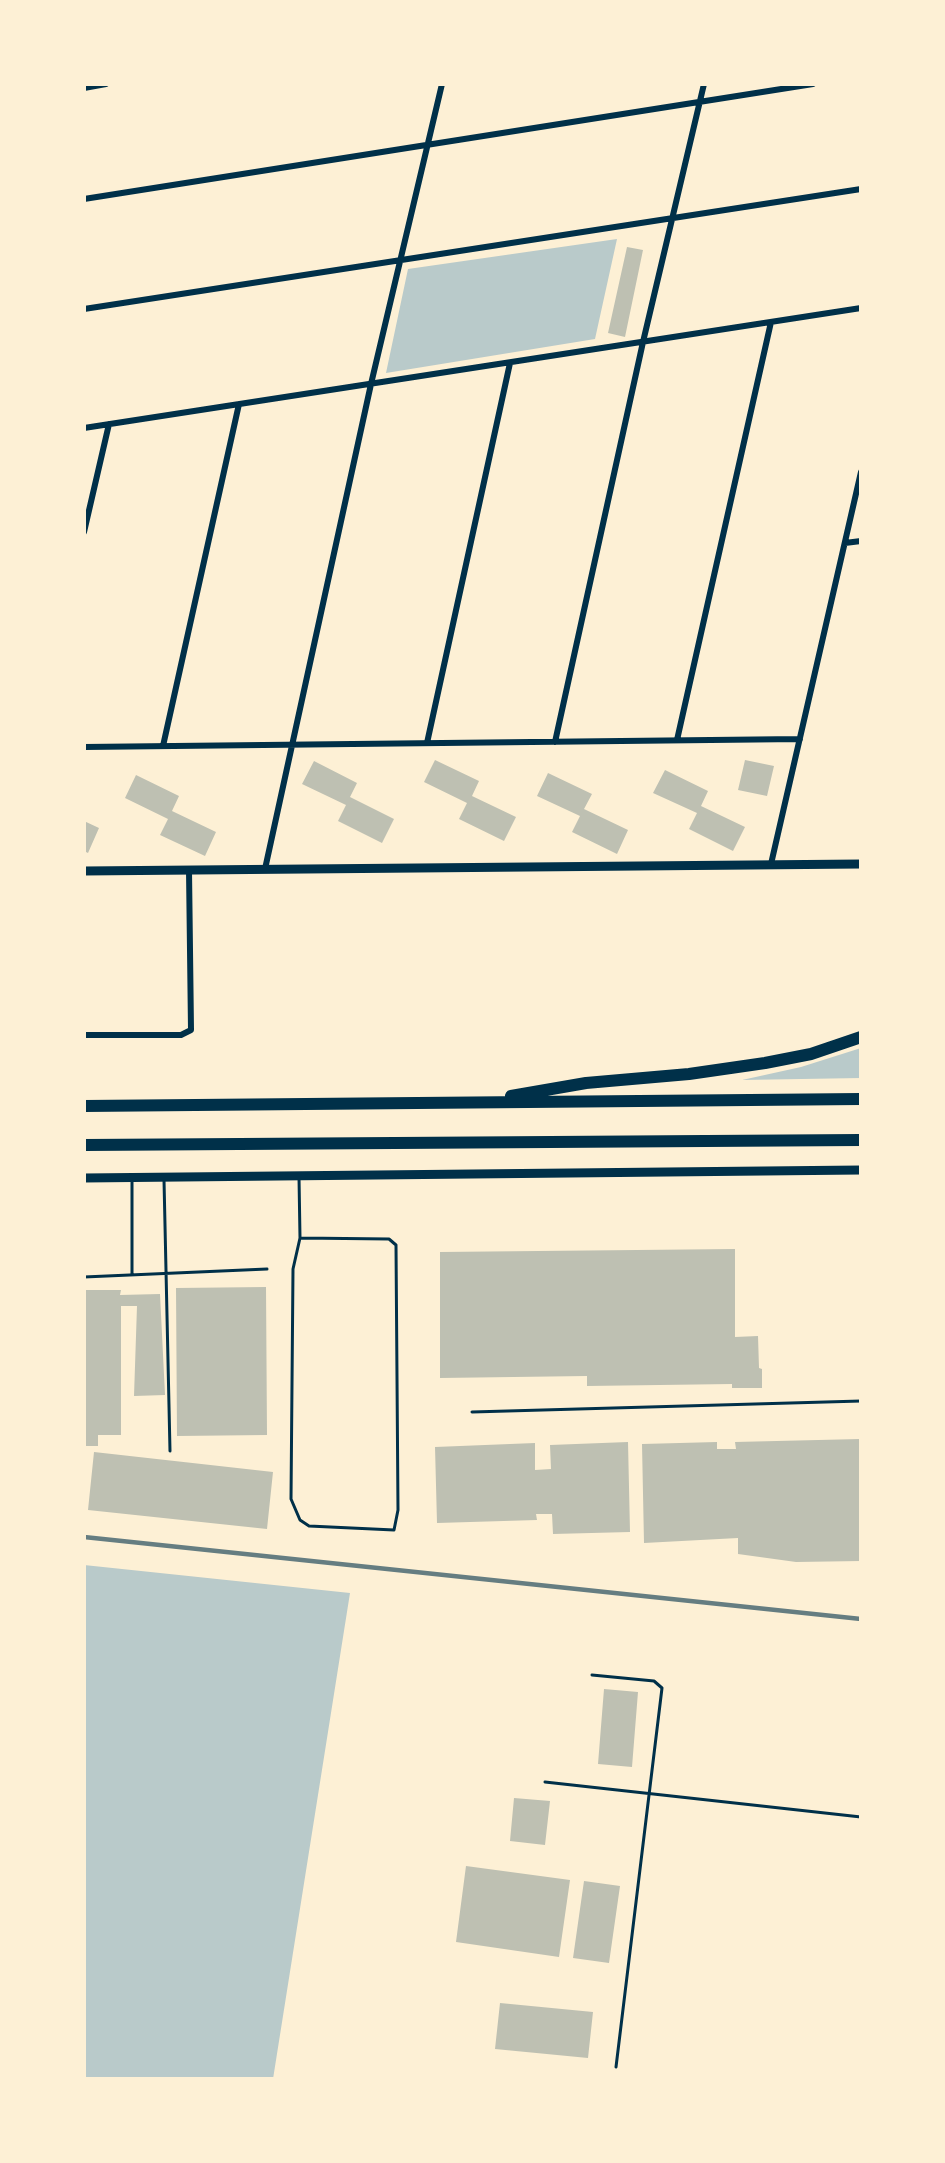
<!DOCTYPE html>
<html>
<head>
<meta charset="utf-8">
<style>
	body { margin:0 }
	#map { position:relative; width:945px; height:2163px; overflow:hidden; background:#fdf0d5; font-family:"Asap Condensed",sans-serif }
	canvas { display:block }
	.frame { position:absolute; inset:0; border:86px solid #fdf0d5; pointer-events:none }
</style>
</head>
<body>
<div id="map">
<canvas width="945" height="2163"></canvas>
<div class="frame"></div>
</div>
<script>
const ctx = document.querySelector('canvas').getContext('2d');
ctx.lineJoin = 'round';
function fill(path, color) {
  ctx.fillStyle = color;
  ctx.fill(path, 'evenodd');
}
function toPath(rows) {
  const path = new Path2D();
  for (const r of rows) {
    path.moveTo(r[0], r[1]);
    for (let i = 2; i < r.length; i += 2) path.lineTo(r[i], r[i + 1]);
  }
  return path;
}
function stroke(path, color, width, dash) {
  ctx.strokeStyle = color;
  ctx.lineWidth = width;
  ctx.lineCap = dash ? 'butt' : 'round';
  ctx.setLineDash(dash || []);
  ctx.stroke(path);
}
fill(toPath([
	[617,239,595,339,386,373,408,269],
	[861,1048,861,1078,742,1080,801,1067],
	[84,1565,350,1593,273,2079,84,2079]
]), '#b9caca');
fill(toPath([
	[627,247,643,250,625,337,608,333],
	[435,760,479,781,472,796,516,817,504,841,459,819,467,803,424,782],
	[745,760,774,766,767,796,738,790],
	[314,761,357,783,350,797,394,819,382,843,338,821,346,805,302,784],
	[665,770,708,791,701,806,745,827,733,851,689,829,697,813,653,793],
	[548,773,592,794,584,809,628,830,617,854,572,832,580,816,537,796],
	[136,775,179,796,172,811,216,832,205,856,160,835,168,819,125,798],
	[84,821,99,828,88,853,84,851],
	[735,1249,735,1337,758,1336,759,1368,762,1369,762,1388,732,1388,732,1384,587,1386,587,1376,440,1378,440,1252],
	[266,1287,267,1435,177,1436,176,1288],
	[84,1290,121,1290,120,1295,160,1294,165,1395,134,1396,137,1306,121,1306,121,1435,98,1435,98,1446,84,1446],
	[860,1439,861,1561,796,1562,738,1554,738,1538,644,1543,642,1444,717,1442,717,1449,736,1449,735,1442],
	[628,1442,630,1532,553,1534,552,1514,536,1514,537,1520,437,1523,435,1447,535,1443,535,1470,551,1469,550,1445],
	[94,1452,273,1472,267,1529,88,1510],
	[604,1689,638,1692,632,1767,598,1764],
	[514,1798,550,1801,545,1845,510,1841],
	[466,1866,570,1880,559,1957,456,1942],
	[584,1881,620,1886,609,1963,573,1958],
	[500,2003,593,2012,588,2058,495,2049]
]), '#bec0b2');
stroke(toPath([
	[299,1177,300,1238,293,1269,291,1499,300,1520,309,1526,394,1530,398,1510,396,1245,389,1239,300,1238],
	[132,1180,132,1275],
	[164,1180,170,1451],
	[84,1277,267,1269],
	[472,1412,861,1401],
	[592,1675,654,1681,662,1688,616,2067],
	[545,1782,861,1817]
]), '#003049', 3);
stroke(toPath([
	[84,88,106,84],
	[84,199,813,84],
	[84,309,861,189],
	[84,428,861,308],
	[84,532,109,424],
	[845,543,861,541],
	[677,740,771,322],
	[555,742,643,342,704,84],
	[427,743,510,363],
	[163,746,239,404],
	[84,747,800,739],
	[771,864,861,472],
	[265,869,371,384,442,84],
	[84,1035,181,1035,191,1030,189,870]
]), '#003049', 6);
stroke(toPath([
	[84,871,861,864],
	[84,1178,861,1170]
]), '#003049', 9);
stroke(toPath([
	[511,1096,586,1083,689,1074,765,1063,811,1054,861,1037],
	[84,1106,861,1099],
	[84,1145,861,1140]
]), '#003049', 12);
stroke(toPath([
	[84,1537,861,1619]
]), '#657d81', 4.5);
</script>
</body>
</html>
